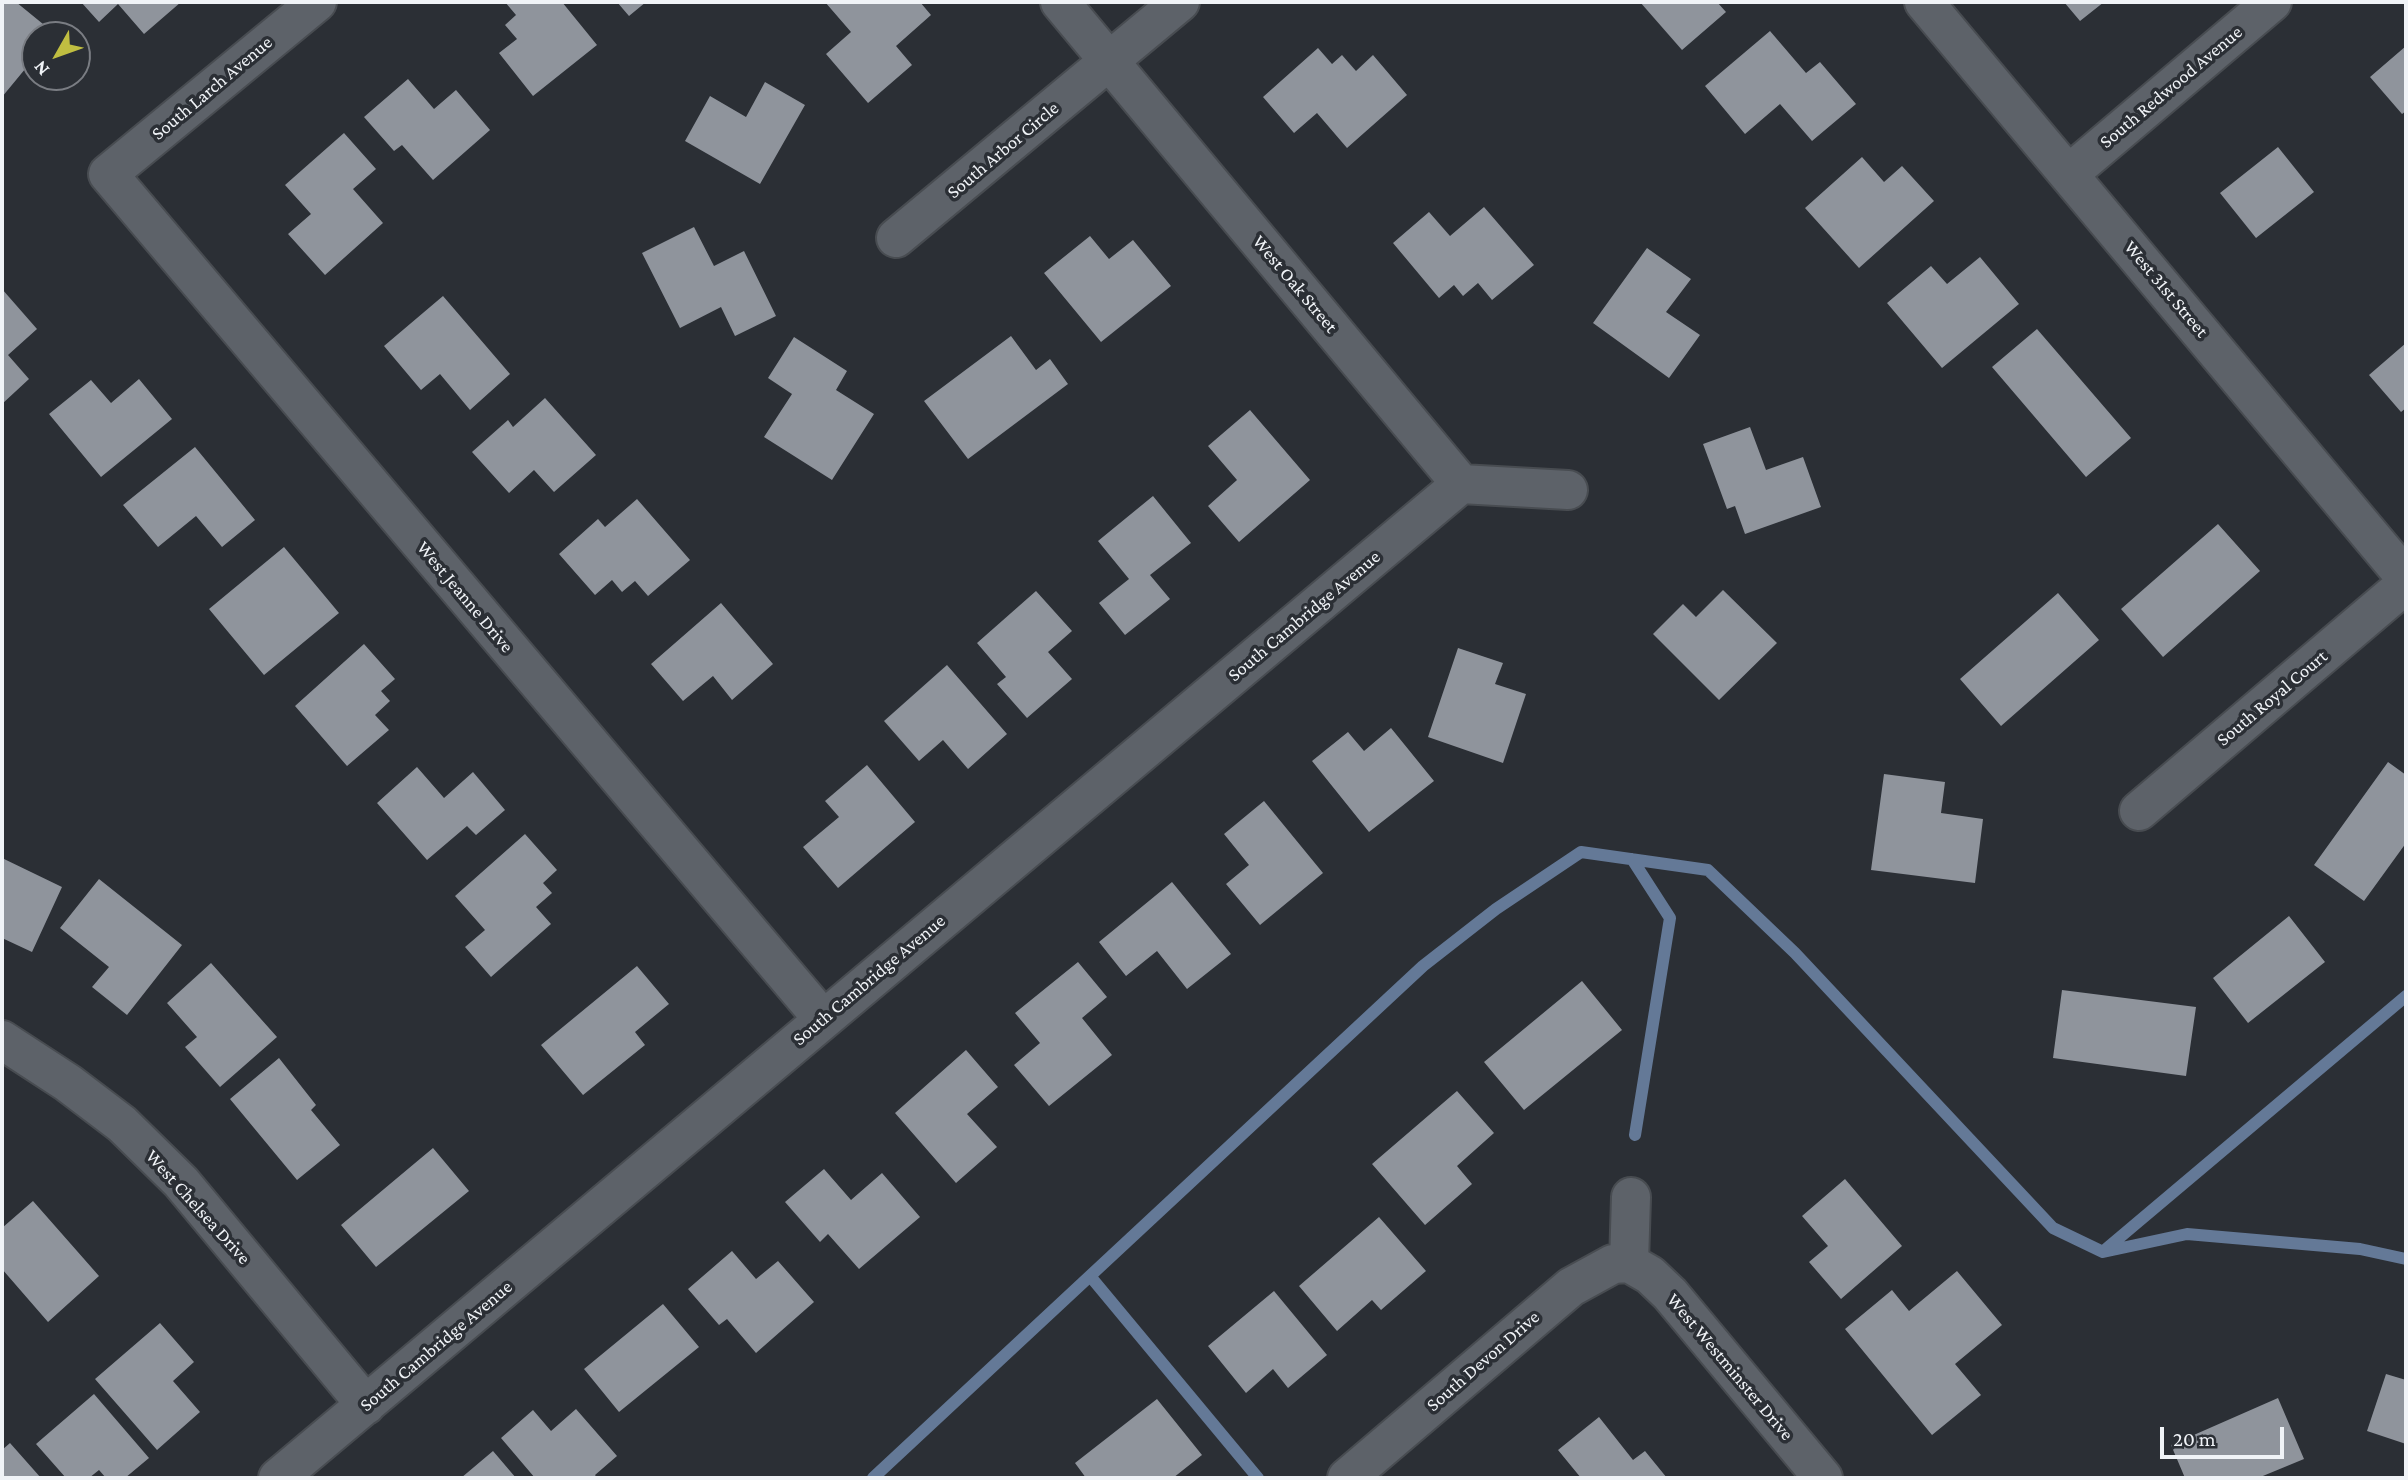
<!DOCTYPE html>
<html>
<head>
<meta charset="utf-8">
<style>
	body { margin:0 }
	#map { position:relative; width:2408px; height:1480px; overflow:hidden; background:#2b2f35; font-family:"Crimson Pro",serif }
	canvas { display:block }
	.frame { position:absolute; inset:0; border:4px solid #f0f3f7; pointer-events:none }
	.north { position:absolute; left:21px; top:21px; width:70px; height:70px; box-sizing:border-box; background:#2b2f35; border:2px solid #7a7d83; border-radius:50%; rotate:230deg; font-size:19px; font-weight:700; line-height:28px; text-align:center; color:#f0f3f7 }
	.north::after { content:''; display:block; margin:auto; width:24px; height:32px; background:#c0be41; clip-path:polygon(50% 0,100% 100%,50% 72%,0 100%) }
	.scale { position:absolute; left:2160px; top:1427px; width:124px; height:32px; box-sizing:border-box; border:4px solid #f0f3f7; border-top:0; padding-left:9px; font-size:21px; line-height:24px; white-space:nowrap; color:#f0f3f7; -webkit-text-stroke:5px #2b2f35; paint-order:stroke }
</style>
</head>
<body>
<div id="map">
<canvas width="2408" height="1480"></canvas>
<div class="frame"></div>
<div class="north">N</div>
<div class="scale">20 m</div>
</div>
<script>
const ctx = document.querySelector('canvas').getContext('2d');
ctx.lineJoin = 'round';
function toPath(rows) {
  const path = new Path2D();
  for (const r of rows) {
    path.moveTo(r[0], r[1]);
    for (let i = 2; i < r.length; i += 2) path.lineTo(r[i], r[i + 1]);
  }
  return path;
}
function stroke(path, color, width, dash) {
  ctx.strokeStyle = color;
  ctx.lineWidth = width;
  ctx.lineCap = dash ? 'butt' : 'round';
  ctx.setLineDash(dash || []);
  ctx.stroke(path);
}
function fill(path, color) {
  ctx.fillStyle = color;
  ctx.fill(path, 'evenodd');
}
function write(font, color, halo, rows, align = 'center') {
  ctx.font = font + ' "Crimson Pro",serif';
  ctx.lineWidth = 7;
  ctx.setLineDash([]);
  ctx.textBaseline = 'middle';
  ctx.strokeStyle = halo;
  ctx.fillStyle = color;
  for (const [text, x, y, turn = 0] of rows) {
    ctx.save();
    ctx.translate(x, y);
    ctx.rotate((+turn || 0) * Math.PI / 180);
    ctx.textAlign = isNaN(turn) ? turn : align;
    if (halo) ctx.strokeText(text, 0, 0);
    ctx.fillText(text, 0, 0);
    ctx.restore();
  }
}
stroke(toPath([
	[1632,859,1670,918,1635,1135],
	[2106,1249,2406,996],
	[1090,1276,1258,1478],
	[873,1478,1423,966,1496,909,1581,852,1708,870,1795,953,2053,1228,2103,1252,2187,1234,2360,1249,2406,1259]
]), '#647997', 12);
fill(toPath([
	[5,2,16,2,54,33,53,35,35,35,35,57,2,97,2,6],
	[81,2,181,2,144,34,118,4,99,22],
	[505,2,562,2,597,45,533,96,499,53,517,39,505,25,516,15],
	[617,2,646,2,629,16],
	[825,2,920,2,931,15,896,46,912,65,868,103,826,54,851,32],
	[1640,2,1717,2,1726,12,1682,50],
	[2064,2,2104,2,2080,21],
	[1770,31,1806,73,1820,62,1856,104,1812,141,1780,104,1745,134,1705,86],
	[2406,46,2406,111,2402,114,2370,77],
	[1318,48,1332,64,1342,55,1356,71,1373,55,1407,95,1347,148,1317,113,1294,133,1263,97],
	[408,79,434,109,456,90,490,130,433,180,402,145,394,151,364,117],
	[765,82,805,105,760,184,685,141,710,96,746,117],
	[344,133,376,169,353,189,383,223,325,275,288,234,311,214,285,185],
	[2278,147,2314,192,2256,238,2220,193],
	[1862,157,1884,182,1902,166,1934,201,1859,268,1805,208],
	[1484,207,1534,265,1492,300,1478,283,1463,296,1454,285,1439,298,1393,243,1429,212,1450,236],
	[694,227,714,266,744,251,776,316,735,336,721,307,680,328,642,253],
	[1090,236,1109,259,1133,240,1171,286,1101,342,1044,273],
	[1647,248,1691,279,1666,312,1700,335,1669,378,1593,323],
	[1980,257,2019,304,1942,368,1887,303,1931,266,1947,284],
	[2,289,37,329,8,355,29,379,2,404],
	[443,296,510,374,470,410,440,374,421,390,384,346],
	[2037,329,2131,438,2086,477,1992,367],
	[1011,336,1036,370,1050,359,1068,384,968,459,924,401],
	[794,337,847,371,836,390,874,414,832,480,764,437,792,394,768,378],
	[2406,343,2406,408,2401,412,2369,375],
	[139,379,172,419,101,477,49,414,91,380,111,403],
	[545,398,596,455,554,492,534,470,509,493,472,452,508,420,513,427],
	[1250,410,1310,480,1239,542,1208,506,1237,480,1208,446],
	[1750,427,1766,470,1803,457,1821,507,1745,534,1735,506,1727,509,1703,444],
	[195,447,255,520,222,547,196,516,158,547,123,505],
	[1153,496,1191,543,1150,575,1170,599,1125,635,1099,603,1129,579,1098,541],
	[637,499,690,560,648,596,635,581,622,592,612,580,595,595,559,554,598,519,605,527],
	[2218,524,2260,571,2163,657,2121,609],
	[284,547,339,613,264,675,209,609],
	[1723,590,1777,643,1719,700,1653,634,1683,604,1696,617],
	[1036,591,1072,631,1048,652,1072,679,1027,718,997,684,1006,677,977,643],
	[2058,593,2099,640,2001,726,1960,679],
	[721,603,773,664,732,700,713,676,683,701,651,664],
	[364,644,395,679,381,691,390,701,375,715,389,730,347,766,295,706],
	[1458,648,1503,663,1495,684,1526,694,1503,763,1428,737],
	[947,665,1007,734,968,769,943,740,919,761,884,721],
	[1391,728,1434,781,1369,832,1312,761,1348,732,1364,751],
	[2388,762,2406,775,2406,843,2364,901,2314,865],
	[867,765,915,822,838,888,803,847,839,817,825,801],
	[417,767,444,798,473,772,505,810,476,835,467,826,427,860,377,803],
	[1884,774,1945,782,1941,813,1983,819,1975,883,1871,870],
	[1264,801,1323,873,1260,925,1226,884,1249,865,1224,834],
	[525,834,557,870,543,883,552,893,536,907,551,924,491,977,465,947,485,930,455,896],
	[2,858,62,887,32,952,2,938],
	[99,879,182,945,127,1015,92,987,109,967,60,928],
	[1172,882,1231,954,1187,989,1157,951,1126,976,1099,942],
	[2289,916,2325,962,2248,1023,2213,978],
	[1078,962,1107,997,1082,1018,1112,1055,1049,1106,1014,1065,1040,1043,1015,1013],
	[211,963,277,1037,220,1087,185,1047,197,1037,167,1003],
	[637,966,669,1004,635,1032,645,1045,583,1095,541,1045],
	[1582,981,1622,1030,1524,1110,1484,1062],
	[2062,990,2196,1007,2186,1076,2053,1058],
	[966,1050,998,1087,967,1114,997,1147,956,1183,895,1113],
	[279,1058,316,1105,311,1110,340,1145,297,1180,230,1099],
	[1457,1091,1494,1133,1457,1166,1472,1184,1425,1225,1372,1164],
	[433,1148,469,1191,376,1267,341,1225],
	[824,1169,851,1200,882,1173,920,1217,859,1269,828,1234,820,1242,785,1202],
	[1845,1179,1902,1246,1841,1299,1809,1262,1828,1246,1802,1216],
	[33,1201,99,1276,48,1322,2,1269,2,1228],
	[1379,1217,1426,1271,1381,1310,1372,1300,1337,1331,1299,1286],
	[732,1251,756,1279,778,1261,814,1302,756,1353,727,1319,719,1325,688,1289],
	[1957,1271,2002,1325,1955,1364,1981,1395,1932,1435,1845,1329,1892,1290,1909,1311],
	[1274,1291,1327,1355,1288,1388,1273,1369,1246,1393,1208,1346],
	[663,1304,699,1347,619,1412,584,1369],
	[160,1323,194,1362,173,1381,200,1412,157,1450,95,1379],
	[2386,1374,2406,1380,2406,1444,2367,1431],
	[94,1394,149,1458,125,1478,106,1478,99,1470,89,1478,66,1478,36,1444],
	[2278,1398,2304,1459,2258,1478,2185,1478,2171,1445],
	[1157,1399,1202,1455,1173,1478,1086,1478,1075,1463],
	[576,1409,617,1456,595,1475,597,1478,535,1478,501,1438,533,1410,551,1431],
	[1599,1417,1633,1460,1645,1451,1667,1478,1581,1478,1558,1450],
	[10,1443,41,1478,2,1478,2,1450],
	[493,1451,516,1478,461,1478]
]), '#8f949c');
const minor = toPath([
	[317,2,108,174,823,1019],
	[1060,2,1461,484,1568,490],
	[1924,2,2406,578],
	[2070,173,2272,2],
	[896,238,1180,2],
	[2139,811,2406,584],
	[2,1040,68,1083,122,1124,181,1182,366,1405],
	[1629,1263,1650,1275,1670,1294,1823,1478],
	[1629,1263,1631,1197],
	[278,1478,1461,484],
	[1347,1478,1571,1287,1613,1264,1629,1263]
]);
stroke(minor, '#484c51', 42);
stroke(minor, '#5d6269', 38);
write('19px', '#f0f3f7', '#2b2f35', [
	["South Redwood Avenue",2171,87,-40],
	["South Larch Avenue",212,88,-40],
	["South Arbor Circle",1003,150,-40],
	["West Oak Street",1295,284,50],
	["West 31st Street",2166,289,50],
	["West Jeanne Drive",465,597,50],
	["South Cambridge Avenue",1304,616,-40],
	["South Royal Court",2272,698,-40],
	["South Cambridge Avenue",869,980,-40],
	["West Chelsea Drive",198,1207,48],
	["South Cambridge Avenue",436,1346,-40],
	["South Devon Drive",1483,1361,-41],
	["West Westminster Drive",1730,1367,50]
]);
</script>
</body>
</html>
